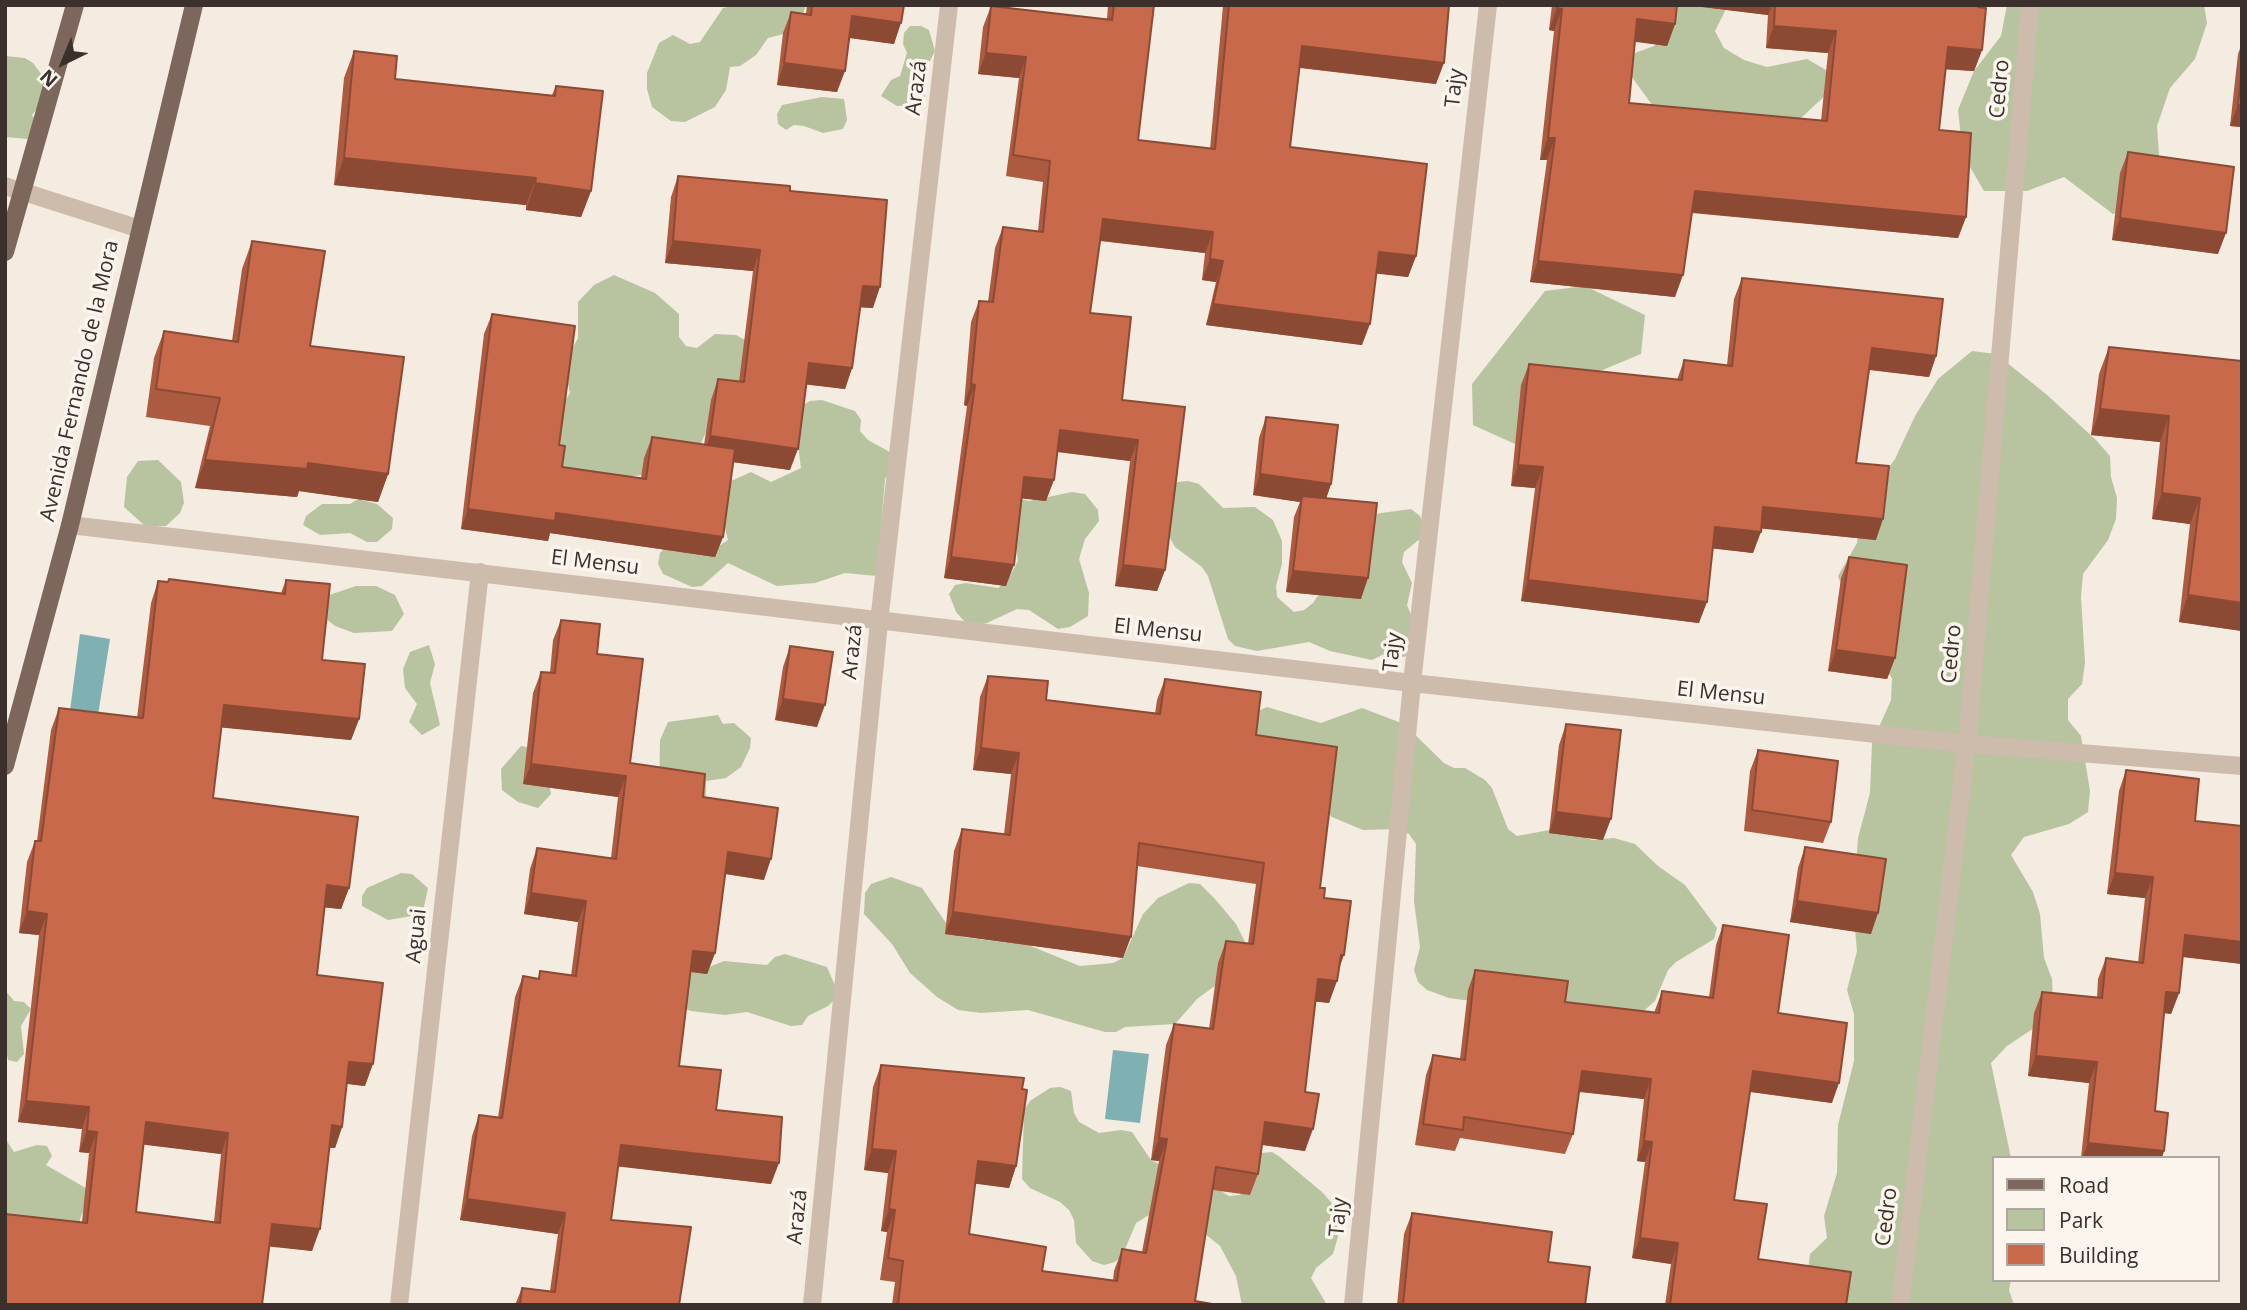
<!DOCTYPE html>
<html>
<head>
<meta charset="utf-8">
<style>
	body { margin:0 }
	#map { position:relative; width:2247px; height:1310px; overflow:hidden; background:#f4ebe1; font-family:"Open Sans",sans-serif }
	canvas { display:block }
	.frame { position:absolute; inset:0; border:7px solid #3b302b; pointer-events:none }
	.legend { position:absolute; left:1992px; top:1156px; width:228px; height:126px; box-sizing:border-box; background:#fbf5ee; border:2px solid #aea6a0; margin:0; padding:9px 12px; list-style:none; font-size:21px; color:#3b302b }
	.legend li { display:flex; align-items:center; gap:14px; height:35px }
	.legend b { width:35px; border:2px solid #aea6a0 }
	.north { position:absolute; left:28px; top:28px; width:70px; height:70px; -webkit-text-stroke:5px #fbf5ee; paint-order:stroke; rotate:223deg; font-size:19px; font-weight:700; line-height:28px; text-align:center; color:#3b302b }
	.north::after { content:''; display:block; margin:auto; width:24px; height:32px; background:#3b302b; clip-path:polygon(50% 0,100% 100%,50% 72%,0 100%) }
</style>
</head>
<body>
<div id="map">
<canvas width="2247" height="1310"></canvas>
<div class="frame"></div>
<ul class="legend">
<li><b style="height:9px;background:#7d675c"></b>Road</li>
<li><b style="height:19px;background:#b8c4a0"></b>Park</li>
<li><b style="height:19px;background:#c8694b"></b>Building</li>
</ul>
<div class="north">N</div>
</div>
<script>
const ctx = document.querySelector('canvas').getContext('2d');
ctx.lineJoin = 'round';
function fill(path, color) {
  ctx.fillStyle = color;
  ctx.fill(path, 'evenodd');
}
function toPath(rows) {
  const path = new Path2D();
  for (const r of rows) {
    path.moveTo(r[0], r[1]);
    for (let i = 2; i < r.length; i += 2) path.lineTo(r[i], r[i + 1]);
  }
  return path;
}
function stroke(path, color, width, dash) {
  ctx.strokeStyle = color;
  ctx.lineWidth = width;
  ctx.lineCap = dash ? 'butt' : 'round';
  ctx.setLineDash(dash || []);
  ctx.stroke(path);
}
function write(font, color, halo, rows, align = 'center') {
  ctx.font = font + ' "Open Sans",sans-serif';
  ctx.lineWidth = 7;
  ctx.setLineDash([]);
  ctx.textBaseline = 'middle';
  ctx.strokeStyle = halo;
  ctx.fillStyle = color;
  for (const [text, x, y, turn = 0] of rows) {
    ctx.save();
    ctx.translate(x, y);
    ctx.rotate((+turn || 0) * Math.PI / 180);
    ctx.textAlign = isNaN(turn) ? turn : align;
    if (halo) ctx.strokeText(text, 0, 0);
    ctx.fillText(text, 0, 0);
    ctx.restore();
  }
}
fill(toPath([
	[737,5,804,5,805,8,801,18,787,33,768,38,756,55,740,66,730,67,726,90,715,107,685,122,671,121,652,107,647,89,647,73,659,43,673,35,690,44,700,42,723,8],
	[1668,5,1728,5,1715,31,1724,48,1744,60,1767,67,1807,59,1826,70,1830,91,1786,132,1655,109,1629,73,1635,53,1654,46,1667,33],
	[2007,5,2204,5,2207,23,2195,59,2170,88,2157,126,2160,168,2151,205,2113,214,2064,177,2027,191,1984,191,1963,155,1958,110,1974,71,2001,36],
	[910,26,921,26,929,30,935,51,922,77,925,97,918,105,897,106,881,96,891,80,900,76,907,53,903,44,904,33],
	[5,56,25,58,33,63,52,89,32,115,38,123,36,134,28,139,5,137],
	[822,97,844,99,847,120,843,129,823,133,804,126,794,125,786,130,778,124,777,114,782,105],
	[614,275,655,293,679,314,679,337,686,346,697,348,715,334,736,335,745,340,757,372,711,421,697,452,672,472,538,486,564,402,570,393,565,370,567,358,578,338,578,302,594,285],
	[1585,286,1645,315,1641,354,1564,386,1543,419,1515,444,1473,425,1472,384,1545,291],
	[1972,351,1996,354,2046,394,2096,440,2110,456,2111,477,2117,498,2116,519,2108,540,2083,574,2081,597,2085,663,2082,684,2068,699,2068,720,2081,736,2090,791,2088,812,2069,824,2024,837,2011,855,2033,892,2040,914,2044,958,2052,979,2053,1001,2043,1022,2007,1046,1991,1063,2011,1158,1993,1158,1993,1280,2011,1280,2009,1290,2014,1305,1811,1305,1807,1279,1810,1254,1827,1238,1824,1216,1837,1173,1838,1125,1854,1061,1854,1014,1847,990,1857,951,1853,907,1858,838,1870,793,1872,743,1891,700,1892,678,1864,641,1853,620,1838,576,1857,543,1859,519,1866,498,1895,459,1915,416,1938,379],
	[822,400,855,411,861,420,860,431,868,440,888,451,895,460,885,479,877,576,845,573,815,583,777,586,728,563,702,586,692,587,663,574,658,564,660,553,675,539,719,546,728,540,720,509,723,489,731,481,751,472,771,482,801,468,797,437,801,406,810,401],
	[158,460,181,482,184,503,180,513,166,526,145,526,124,507,127,477,138,461],
	[1188,481,1199,484,1223,508,1255,507,1273,520,1282,541,1282,564,1276,586,1277,597,1294,612,1304,610,1313,603,1374,514,1411,509,1420,516,1424,527,1421,538,1404,552,1402,562,1412,583,1407,605,1416,627,1413,650,1404,657,1382,655,1372,660,1330,651,1309,642,1257,651,1235,646,1228,639,1208,576,1202,567,1175,547,1170,538,1167,516,1169,490,1177,482],
	[1072,492,1085,494,1098,510,1099,521,1085,539,1079,559,1089,593,1088,616,1070,627,1058,629,1029,610,1017,609,987,623,976,625,964,621,956,612,949,594,955,585,966,583,998,588,1007,581,1018,561,1008,496,1029,501],
	[358,499,377,504,393,518,392,529,377,542,367,542,350,533,320,535,303,525,306,516,322,504,350,504],
	[356,586,376,586,395,595,404,614,392,631,354,633,335,626,321,615,326,596],
	[429,645,435,664,430,683,440,725,422,735,409,722,417,704,405,688,403,669,410,652],
	[1267,707,1321,723,1362,708,1404,724,1444,763,1454,768,1465,768,1485,780,1492,788,1508,829,1517,836,1560,828,1592,840,1614,838,1635,844,1658,866,1685,885,1717,928,1714,939,1676,962,1668,970,1655,1001,1631,1022,1449,998,1427,990,1418,982,1414,970,1420,947,1414,901,1416,844,1409,834,1398,829,1363,830,1332,817,1236,728,1256,712],
	[718,715,723,724,734,723,751,738,750,748,741,767,726,778,706,781,706,803,659,799,660,740,668,722],
	[521,746,531,748,547,773,551,794,538,808,518,802,502,790,501,769],
	[401,873,412,874,428,888,424,907,418,915,388,920,362,906,362,896,367,888],
	[891,877,922,888,946,923,962,937,1028,945,1080,966,1113,963,1123,958,1143,914,1158,898,1189,883,1200,884,1215,899,1236,924,1246,944,1223,980,1197,999,1175,1024,1125,1027,1116,1032,1105,1032,1028,1010,981,1013,958,1010,937,997,910,973,892,944,864,914,865,893,871,884],
	[785,954,827,967,836,988,835,999,828,1006,808,1016,802,1025,791,1026,747,1012,725,1015,691,1011,669,1004,683,971,704,969,724,961,767,965,775,957],
	[5,990,14,1001,24,1002,31,1009,21,1026,24,1054,17,1062,8,1060,5,1043],
	[1060,1087,1071,1091,1074,1113,1079,1122,1099,1133,1121,1130,1132,1132,1151,1160,1208,1190,1221,1191,1229,1196,1240,1195,1261,1153,1272,1152,1280,1157,1322,1192,1337,1209,1339,1233,1333,1254,1316,1268,1311,1278,1327,1305,1242,1305,1236,1276,1220,1246,1193,1224,1159,1215,1149,1215,1136,1223,1123,1254,1115,1262,1104,1265,1092,1261,1076,1243,1074,1220,1069,1210,1060,1202,1030,1188,1022,1179,1024,1110,1030,1101,1050,1088],
	[5,1138,14,1152,37,1145,47,1146,52,1156,46,1165,91,1191,80,1219,81,1229,5,1229]
]), '#b8c4a0');
fill(toPath([
	[80,634,110,639,98,715,70,711],
	[1113,1050,1149,1054,1140,1123,1105,1119]
]), '#7fb0b2');
stroke(toPath([
	[5,186,140,229],
	[70,525,1412,683,1967,744,2242,766],
	[399,1305,480,572],
	[812,1305,879,622,949,5],
	[1353,1305,1412,683,1488,5],
	[1900,1305,1967,744,2030,5]
]), '#cdbbac', 18);
stroke(toPath([
	[5,252,75,5],
	[5,766,70,525,194,5]
]), '#7d675c', 18);
fill(toPath([
	[807,5,904,5,894,44,849,38,837,92,777,85,783,33,791,12,806,14],
	[1108,5,1154,5,1138,140,1210,149,1223,6,1215,5,1449,5,1436,84,1300,68,1290,147,1416,256,1408,277,1376,273,1362,345,1206,325,1216,282,1202,280,1205,253,1100,241,1090,313,1122,400,1185,407,1165,570,1157,591,1115,586,1130,461,1057,452,1046,501,1022,498,1006,586,944,578,967,406,964,405,971,322,979,301,988,302,995,248,1003,227,1038,231,1043,182,1006,176,1019,78,978,74,983,27,991,6,1107,19],
	[1552,5,1677,5,1675,24,1667,46,1635,41,1629,103,1821,121,1828,53,1766,48,1768,15,1686,5,1978,5,1982,50,1974,71,1945,69,1939,130,1966,217,1958,238,1692,213,1675,297,1530,282,1547,160,1540,160,1554,31,1549,30],
	[2242,43,2242,127,2230,126,2238,54],
	[354,51,395,79,552,95,556,86,591,191,581,217,526,210,526,205,334,185,344,78],
	[2128,152,2218,254,2112,240,2120,173],
	[678,176,790,191,873,308,860,307,852,368,845,389,806,384,790,470,733,462,723,537,715,557,550,533,548,541,461,529,484,334,492,314,559,445,562,467,641,478,644,458,652,437,704,445,711,400,718,379,739,382,753,271,665,263,671,197],
	[252,241,310,346,388,474,378,502,299,491,297,497,195,488,210,426,146,417,154,358,164,331,232,341,242,269],
	[1742,278,1936,356,1929,377,1869,370,1856,463,1876,540,1761,528,1753,553,1713,548,1699,623,1521,601,1535,488,1511,486,1521,385,1529,364,1677,380,1684,360,1727,365,1734,299],
	[2109,347,2242,361,2242,631,2179,622,2190,524,2152,519,2160,442,2091,435,2099,374],
	[1266,417,1331,484,1326,498,1361,599,1286,592,1294,517,1300,502,1253,495,1259,438],
	[1849,557,1895,658,1887,679,1828,671,1841,578],
	[169,579,281,593,286,580,322,660,359,719,351,740,221,727,213,798,349,888,341,909,324,907,317,975,365,1086,347,1084,342,1127,335,1148,329,1148,312,1251,82,1222,89,1153,79,1152,82,1129,18,1122,39,935,19,933,27,862,35,841,37,841,51,730,59,708,137,718,151,603,158,581,167,582],
	[144,1144,221,1154,214,1222,136,1212],
	[561,620,597,654,630,763,703,797,764,880,725,874,715,953,707,974,690,972,679,1066,716,1110,771,1184,618,1166,611,1220,679,1305,515,1305,522,1288,550,1291,558,1234,460,1220,472,1136,479,1115,498,1118,515,997,523,976,538,979,540,971,571,976,578,922,524,914,530,869,537,848,611,858,618,797,523,784,533,693,541,672,550,673,553,640],
	[790,646,817,727,775,720,783,667],
	[988,676,1046,700,1155,714,1157,700,1165,679,1256,735,1320,888,1324,898,1338,972,1329,1003,1315,1001,1305,1092,1305,1151,1262,1145,1258,1174,1250,1195,1212,1190,1195,1301,1218,1305,892,1305,895,1282,880,1280,887,1232,881,1231,888,1173,864,1170,873,1087,881,1065,1022,1089,1016,1166,1009,1188,975,1183,969,1234,1042,1271,1113,1281,1114,1271,1122,1249,1142,1252,1159,1161,1151,1160,1166,1045,1174,1024,1209,1029,1218,963,1226,941,1248,944,1256,884,1137,866,1123,958,945,934,954,851,962,829,1004,834,1011,774,973,770,980,697],
	[1566,724,1603,840,1549,833,1559,745],
	[1758,750,1831,822,1823,843,1744,831,1750,771],
	[2126,770,2195,821,2242,826,2242,964,2182,957,2179,993,2171,1014,2164,1013,2155,1111,2162,1158,2081,1158,2089,1083,2028,1076,2034,1013,2042,992,2097,998,2098,979,2106,958,2138,963,2145,898,2107,894,2119,791],
	[1805,847,1871,934,1790,922,1798,868],
	[1723,925,1778,1013,1832,1103,1750,1092,1734,1200,1758,1259,1846,1305,1665,1305,1671,1264,1632,1258,1645,1162,1637,1161,1644,1099,1579,1092,1573,1134,1565,1154,1460,1138,1455,1151,1415,1145,1426,1075,1433,1055,1460,1059,1468,990,1475,970,1565,1002,1654,1013,1662,991,1709,997,1716,945],
	[1412,1213,1548,1262,1585,1305,1397,1305,1404,1234]
]), '#ac5a40');
fill(toPath([
	[1686,5,1772,5,1768,15],
	[1557,8,1562,9,1554,31,1549,30],
	[852,16,901,23,894,44,844,37],
	[1637,19,1675,24,1667,46,1629,41],
	[1774,26,1836,31,1828,53,1766,48],
	[1302,46,1444,63,1436,84,1295,67],
	[1948,47,1982,50,1974,71,1940,69],
	[986,53,1026,57,1019,78,978,74],
	[784,63,845,71,837,92,777,85],
	[2238,105,2242,105,2242,127,2230,126],
	[1548,138,1555,138,1547,160,1540,160],
	[344,158,536,178,526,205,334,185],
	[535,183,591,191,581,217,526,210],
	[1695,191,1966,217,1958,238,1687,212],
	[2120,218,2226,233,2218,254,2112,240],
	[1103,219,1213,232,1205,253,1095,240],
	[673,241,760,250,753,271,665,263],
	[1379,252,1416,256,1408,277,1371,273],
	[1210,259,1223,261,1216,282,1202,280],
	[1538,261,1683,275,1675,297,1530,282],
	[863,286,880,287,873,308,855,307],
	[1213,304,1370,324,1362,345,1206,325],
	[1872,348,1936,356,1929,377,1865,369],
	[809,363,852,368,845,389,802,384],
	[971,384,975,385,967,406,964,405],
	[2100,409,2169,416,2160,442,2091,435],
	[1060,430,1138,440,1130,461,1052,451],
	[710,436,798,449,790,470,703,458],
	[205,460,308,463,388,474,378,502,299,491,297,497,195,488],
	[1518,465,1543,467,1535,488,1511,486],
	[1260,474,1331,484,1324,505,1302,496,1300,502,1253,495],
	[1024,477,1054,480,1046,501,1017,498],
	[2162,493,2200,498,2190,524,2152,519],
	[1763,507,1883,519,1876,540,1756,528],
	[468,509,556,513,723,537,715,557,550,533,548,541,461,529],
	[1715,527,1761,532,1753,553,1708,548],
	[951,557,1014,565,1006,586,944,578],
	[1123,565,1165,570,1157,591,1115,586],
	[1293,571,1368,578,1361,599,1286,592],
	[1528,580,1707,602,1699,623,1521,601],
	[2188,595,2242,603,2242,631,2179,622],
	[1836,650,1895,658,1887,679,1828,671],
	[783,699,825,705,817,727,775,720],
	[224,705,359,719,351,740,216,727],
	[981,748,1019,753,1011,774,973,770],
	[531,764,626,776,618,797,523,784],
	[1556,812,1611,819,1603,840,1549,833],
	[728,852,771,859,764,880,720,873],
	[2115,873,2153,877,2145,898,2107,894],
	[327,885,349,888,341,909,319,907],
	[531,893,586,901,578,922,524,914],
	[1797,901,1878,913,1871,934,1790,922],
	[27,911,47,914,39,935,19,933],
	[953,912,1131,937,1123,958,945,934],
	[2185,935,2242,942,2242,964,2177,956],
	[693,951,715,953,707,974,685,971],
	[1341,955,1344,955,1336,977],
	[1318,979,1337,981,1329,1003,1310,1001],
	[2166,992,2179,993,2171,1014,2158,1012],
	[2036,1056,2097,1062,2089,1083,2028,1076],
	[349,1062,373,1064,365,1086,342,1083],
	[1582,1071,1651,1079,1644,1099,1575,1091],
	[1753,1071,1839,1083,1832,1103,1745,1091],
	[26,1101,89,1107,82,1129,18,1122],
	[146,1122,228,1133,221,1154,138,1144],
	[1265,1122,1313,1129,1305,1151,1258,1144],
	[332,1125,342,1127,335,1148,324,1147],
	[87,1131,97,1132,89,1153,79,1152],
	[1159,1138,1167,1139,1159,1161,1151,1160],
	[1644,1141,1652,1142,1645,1162,1637,1161],
	[2088,1143,2164,1151,2162,1158,2082,1158],
	[621,1145,779,1163,771,1184,614,1166],
	[872,1149,896,1151,888,1173,864,1170],
	[978,1161,1016,1166,1009,1188,970,1183],
	[467,1199,565,1213,558,1234,460,1220],
	[889,1209,895,1210,887,1232,881,1231],
	[272,1224,320,1229,312,1251,264,1246],
	[1640,1238,1678,1243,1671,1264,1632,1258]
]), '#8c4a34');
const building = toPath([
	[812,5,904,5,901,23,852,16,845,71,784,63,791,12,811,15,812,5],
	[1114,5,1154,5,1138,140,1215,149,1229,5,1449,5,1444,63,1302,46,1290,147,1427,164,1416,256,1379,252,1370,324,1213,304,1223,261,1210,259,1213,232,1103,219,1090,313,1131,317,1122,400,1185,407,1165,570,1123,565,1138,440,1060,430,1054,480,1024,477,1014,565,951,557,975,385,971,384,979,301,993,302,1003,227,1043,232,1050,161,1013,155,1026,57,986,53,991,6,1112,20,1114,5],
	[1557,5,1677,5,1675,24,1637,19,1629,103,1827,121,1836,31,1774,26,1775,5,1978,5,1978,7,1986,8,1982,50,1948,47,1939,130,1971,133,1966,217,1695,191,1683,275,1538,261,1555,138,1548,138,1562,9,1557,8,1557,5],
	[354,51,397,56,395,79,555,96,556,86,603,91,591,191,535,183,536,178,344,158,354,51],
	[2242,67,2242,105,2238,105,2242,67],
	[2128,152,2234,167,2226,233,2120,218,2128,152],
	[678,176,790,186,790,191,887,200,880,287,863,286,852,368,809,363,798,449,710,436,718,379,744,382,760,250,673,241,678,176],
	[252,241,325,251,310,346,404,357,388,474,308,463,307,469,205,460,220,398,156,389,164,331,238,342,252,241],
	[1742,278,1943,299,1936,356,1872,348,1856,463,1889,466,1883,519,1763,507,1761,532,1715,527,1707,602,1528,580,1543,467,1518,465,1529,364,1682,380,1684,360,1732,366,1742,278],
	[492,314,575,326,559,445,565,446,562,467,646,479,652,437,735,449,723,537,556,513,555,521,468,509,492,314],
	[2109,347,2242,361,2242,603,2188,595,2200,498,2162,493,2169,416,2100,409,2109,347],
	[1266,417,1338,425,1331,484,1260,474,1266,417],
	[1302,496,1377,503,1368,578,1293,571,1302,496],
	[1849,557,1907,565,1895,658,1836,650,1849,557],
	[169,579,285,594,286,580,330,584,322,660,365,664,359,719,224,705,213,798,358,817,349,888,327,885,317,975,383,983,373,1064,349,1062,342,1127,332,1125,320,1229,272,1224,262,1305,5,1305,5,1214,87,1223,97,1132,87,1131,89,1107,26,1101,47,914,27,911,35,841,41,841,59,708,143,718,158,581,168,582,169,579],
	[146,1122,228,1133,220,1223,136,1212,146,1122],
	[561,620,600,624,597,654,643,659,630,763,705,774,703,797,778,808,771,859,728,852,715,953,693,951,679,1066,721,1070,716,1110,782,1117,779,1163,621,1145,611,1220,691,1227,679,1305,520,1305,522,1288,555,1292,565,1213,467,1199,479,1115,502,1118,523,976,539,979,540,971,576,976,586,901,531,893,537,848,616,859,626,776,531,764,541,672,555,673,561,620],
	[790,646,833,652,825,705,783,699,790,646],
	[988,676,1048,681,1046,700,1160,714,1165,679,1261,692,1256,735,1337,747,1320,888,1325,888,1324,898,1351,901,1344,955,1341,955,1337,981,1318,979,1305,1092,1319,1094,1313,1129,1265,1122,1258,1174,1216,1167,1195,1301,1218,1305,898,1305,903,1261,888,1258,895,1210,889,1209,896,1151,872,1149,881,1065,1024,1078,1022,1089,1027,1090,1016,1166,978,1161,969,1234,1046,1247,1042,1271,1117,1281,1122,1249,1146,1253,1167,1139,1159,1138,1174,1024,1213,1029,1226,941,1253,944,1264,863,1139,843,1131,937,953,912,962,829,1010,835,1019,753,981,748,988,676],
	[1566,724,1621,730,1611,819,1556,812,1566,724],
	[1758,750,1838,761,1831,822,1752,810,1758,750],
	[2126,770,2199,779,2195,821,2242,826,2242,942,2185,935,2179,993,2166,992,2155,1111,2168,1113,2164,1151,2088,1143,2097,1062,2036,1056,2042,992,2102,998,2106,958,2143,963,2153,877,2115,873,2126,770],
	[1805,847,1886,859,1878,913,1797,901,1805,847],
	[1723,925,1789,935,1778,1013,1847,1023,1839,1083,1753,1071,1734,1200,1767,1204,1758,1259,1851,1272,1846,1305,1670,1305,1678,1243,1640,1238,1652,1142,1644,1141,1651,1079,1582,1071,1573,1134,1464,1117,1463,1130,1423,1124,1433,1055,1465,1060,1475,970,1568,981,1565,1002,1659,1013,1662,991,1713,998,1723,925],
	[1412,1213,1552,1232,1548,1262,1590,1267,1585,1305,1403,1305,1412,1213]
]);
fill(building, '#c8694b');
stroke(building, '#8c4a34', 2);
write('21px', '#3b302b', '#fbf5ee', [
	["Arazá",917,88,-83],
	["Tajy",1455,88,-84],
	["Cedro",2000,89,-85],
	["Avenida Fernando de la Mora",80,381,-77],
	["El Mensu",595,563,7],
	["El Mensu",1158,631,6],
	["Arazá",853,652,-84],
	["Tajy",1393,652,-84],
	["Cedro",1952,654,-85],
	["El Mensu",1721,694,6],
	["Aguai",417,936,-84],
	["Arazá",798,1217,-84],
	["Tajy",1339,1217,-85],
	["Cedro",1887,1217,-83]
]);
</script>
</body>
</html>
